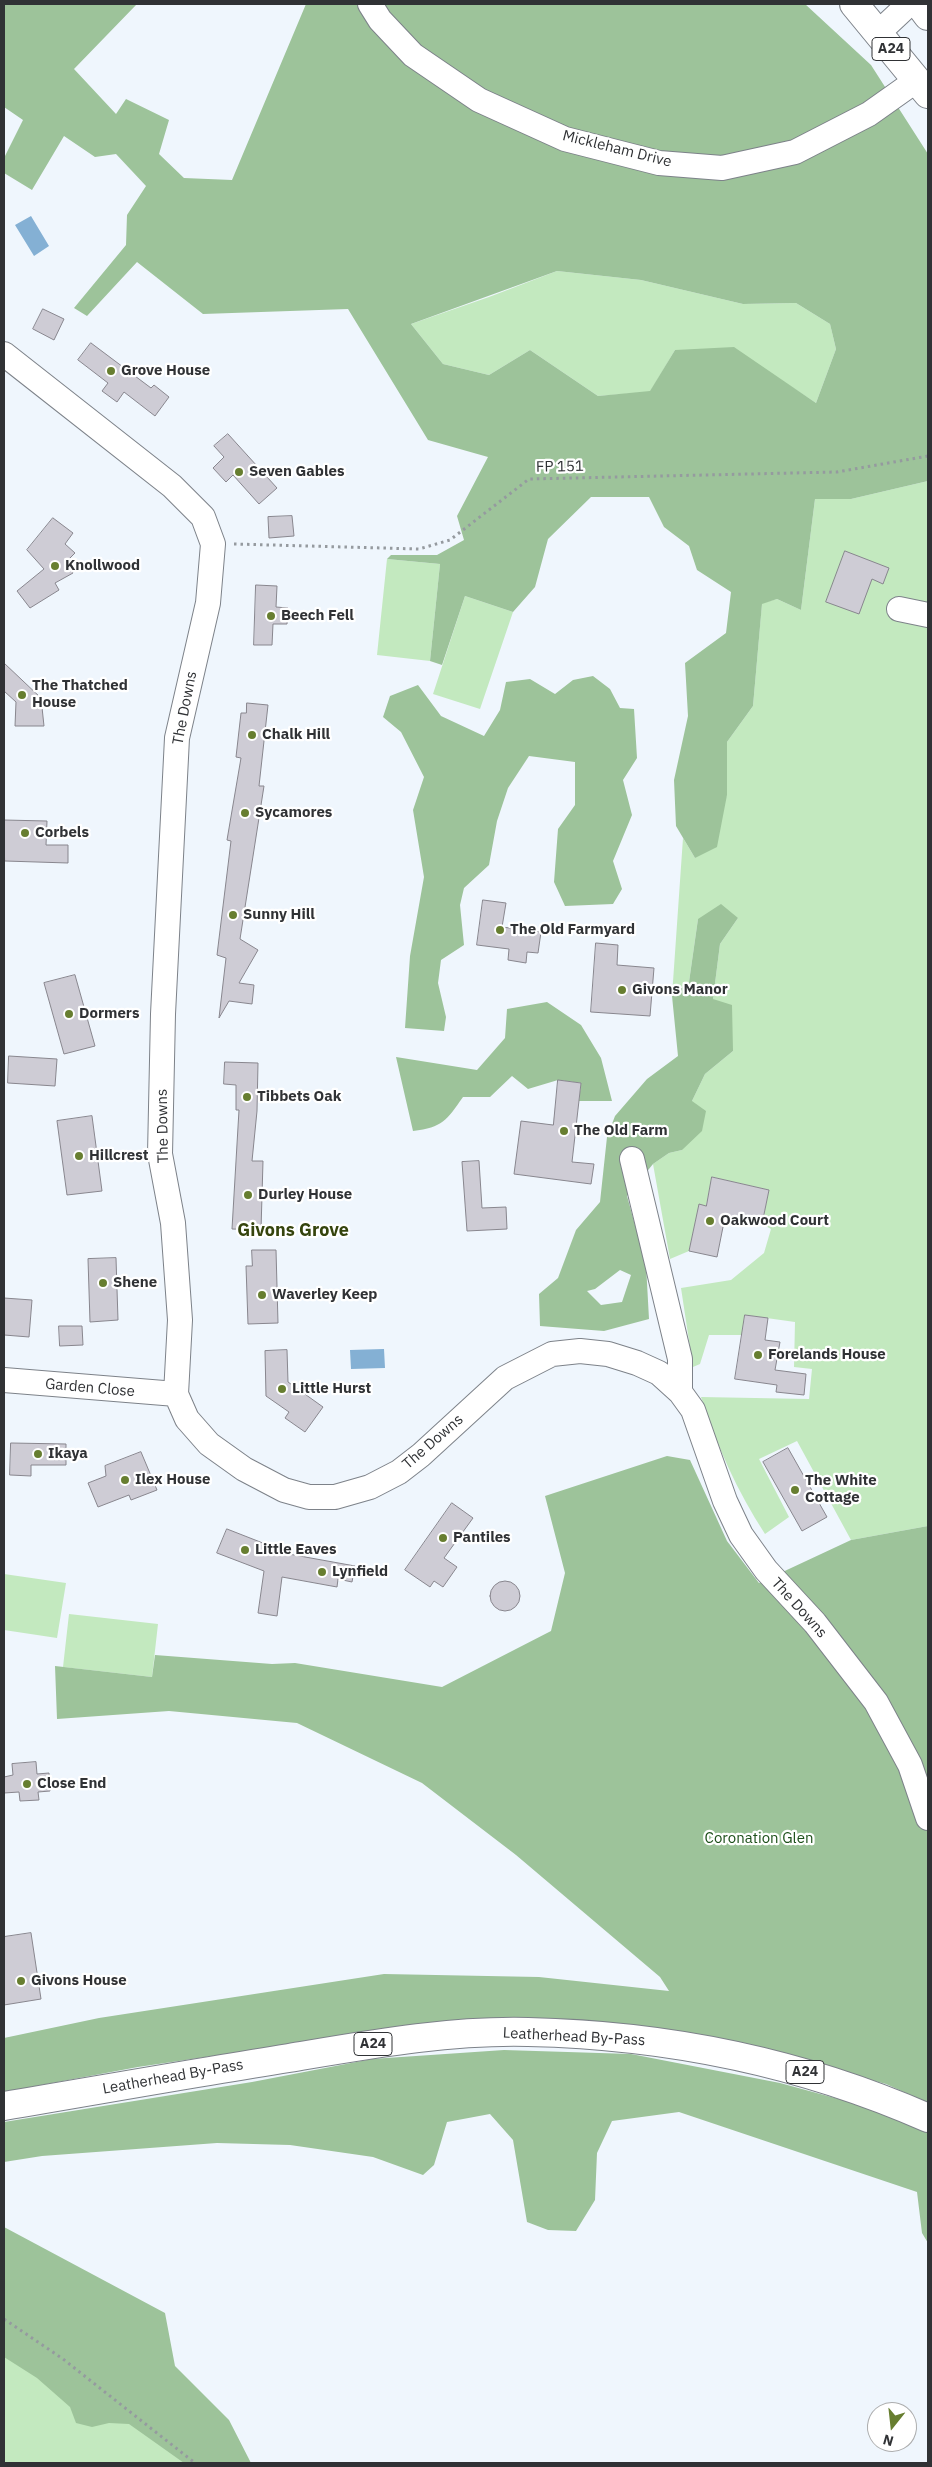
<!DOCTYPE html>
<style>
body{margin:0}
#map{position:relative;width:932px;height:2467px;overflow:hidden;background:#eff6fd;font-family:"IBM Plex Sans",sans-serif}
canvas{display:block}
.frame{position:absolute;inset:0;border:5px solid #303235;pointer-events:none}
.north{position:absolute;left:867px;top:2402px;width:50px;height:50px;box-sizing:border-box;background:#fff;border:1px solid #acadae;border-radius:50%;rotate:196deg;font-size:14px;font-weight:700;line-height:20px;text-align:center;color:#303235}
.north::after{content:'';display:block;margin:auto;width:18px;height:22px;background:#677e30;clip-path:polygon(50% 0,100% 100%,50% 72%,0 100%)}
</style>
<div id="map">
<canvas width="932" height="2467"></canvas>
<div class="frame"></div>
<div class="north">N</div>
</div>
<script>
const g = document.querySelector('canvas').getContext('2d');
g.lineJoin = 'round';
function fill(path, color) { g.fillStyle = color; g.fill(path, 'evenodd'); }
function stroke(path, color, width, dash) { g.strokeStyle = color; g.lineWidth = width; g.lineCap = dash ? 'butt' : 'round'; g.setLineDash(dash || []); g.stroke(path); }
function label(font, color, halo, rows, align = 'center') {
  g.font = font + ' "IBM Plex Sans",sans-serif'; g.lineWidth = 4.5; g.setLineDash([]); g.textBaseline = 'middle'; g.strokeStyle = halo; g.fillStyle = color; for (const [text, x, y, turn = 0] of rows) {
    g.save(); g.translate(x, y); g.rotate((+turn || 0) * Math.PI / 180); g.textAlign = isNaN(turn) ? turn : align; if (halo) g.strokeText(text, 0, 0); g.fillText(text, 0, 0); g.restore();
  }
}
fill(new Path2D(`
 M557 271 641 280 743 304 796 303 830 324 836 349 816 403 778 378 675 350 650 392 598 396 530 350 489 375 443 364 411 324 489 297Z
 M928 481V1526L851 1540 797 1441 759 1459 789 1517 765 1534C737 1491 717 1446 701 1397L809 1399 812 1369 794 1367 795 1322 745 1315 742 1335H709L700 1364 693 1367 681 1288 731 1280 764 1253 771 1229 762 1224 769 1190 712 1177 706 1206 699 1205 689 1251 670 1259 653 1164 669 1153 682 1150 692 1101 705 1074 733 1051 713 999 720 944 738 918 698 919 689 982 672 996 683 838 695 858 727 795V742L753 706 762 603 777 599 801 610 815 499H851Z
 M387 559 440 564 430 661 377 655Z
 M465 596 513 612 480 709 433 694Z
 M4 1574 66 1583 57 1638 4 1630Z
 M69 1614 158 1624 152 1677 63 1667Z
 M4 2326 190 2463H4Z`), '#c3e9bf');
fill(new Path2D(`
 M4 4H137L74 69 116 114 126 99 169 120 159 154 184 178 232 180 306 4H805L871 65 928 154V481L851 499H815L801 610 777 599 762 604 753 706 727 742V795L717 847 695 858 676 826 674 780 688 716 685 663 726 633 731 592 697 570 689 546 664 527 649 497H591L548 539 535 587 513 612 465 596 442 665 430 661 440 564 387 559 391 555H437L464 540 457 516 488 457 428 440 348 309 203 314 137 262 87 316 74 308 126 245 127 215 146 186 116 154 95 157 64 136 32 190 4 173V158L23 120 4 107ZM557 271 641 280 743 304 796 303 830 324 836 349 816 403 734 347 675 350 650 391 598 396 530 350 489 375 443 364 411 324Z
 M593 676 610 689 620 708 634 709 637 758 623 780 632 815 613 861 622 889 613 904 565 906 554 882 558 829 575 805V762L529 756 508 788 497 821 489 865 464 888 460 905 464 945 441 960 438 983 446 1017 444 1031 405 1028 410 956 424 877 413 810 424 777 401 732 383 717 390 696 418 685 441 716 484 736 500 710 506 682 530 679 555 694 573 680Z
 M721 904 738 918 720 944 713 999 732 1005 733 1051 705 1074 692 1101 706 1111 702 1131 682 1150 669 1153 653 1164 627 1196 646 1265 649 1319 604 1331 540 1326 539 1294 558 1278 576 1230 600 1202 607 1137 615 1116 647 1079 678 1056 672 996 689 982 698 919ZM620 1270 631 1275 622 1302 601 1305 587 1291 595 1289Z
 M547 1002 581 1025 601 1058 612 1101H579L581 1083 558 1080 528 1089 512 1076 490 1097H463C446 1121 443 1127 413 1131L396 1057 477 1070 505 1038 507 1009Z
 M667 1456 690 1460 727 1541 759 1583 851 1540 928 1526V2103L886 2084 785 2057 692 2037 280 2046 138 2067 4 2092V2038L99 2018 384 1974 539 1977 669 1991 660 1977 516 1855 422 1783 297 1723 169 1711 57 1719 55 1666 152 1677 155 1655 272 1664 295 1663 442 1687 551 1631 565 1573 545 1496Z
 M504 2050 631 2054 780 2083 890 2113 928 2129V2243L922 2233 917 2192 679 2112 612 2121 597 2153 595 2200 576 2231 548 2230 527 2222 513 2140 490 2114 447 2122 434 2165 423 2175 373 2157 290 2145 217 2143 42 2156 4 2162V2122L252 2082 372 2059Z
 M4 2227 165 2313 175 2366 229 2420 251 2463H184L129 2424 109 2423 92 2427 76 2423 70 2407 37 2378 4 2357Z`), '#9dc39a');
fill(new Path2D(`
 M31 216 49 246 34 256 15 225Z
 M384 1349 385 1368 351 1369 350 1350Z`), '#84b0d4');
const building = new Path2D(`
 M43 309 64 319 54 340 33 329Z
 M91 343 151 388 154 385 169 397 155 416 124 392 117 402 102 391 108 383 78 360Z
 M228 434 277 488 259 504 233 475 226 482 213 468 224 457 214 446Z
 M292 516 294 536 269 538 268 517Z
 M53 518 73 533 65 544 75 553 66 562 73 573 55 583 59 590 30 608 17 591 44 569 27 550Z
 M845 551 889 568 883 584 872 579 859 614 826 602Z
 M256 585 277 586 276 607 288 608 287 624H273L272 645H254Z
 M4 663 41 698 44 726H15L16 702 4 691Z
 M247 703 268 705 259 786H264L240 939 258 950 239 983 254 985 252 1004 229 1001 219 1018 226 958 217 955 231 841 227 840 241 758 236 757 241 713H246Z
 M4 820 47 821 46 845H68V863L5 861Z
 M483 900 506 903 502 927 541 932 538 953 527 952 526 963 508 960 509 949 477 945Z
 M596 943 618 945 617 965 654 968 650 1016 591 1012Z
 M75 975 95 1046 64 1054 44 983Z
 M9 1056 57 1059 55 1086 8 1083Z
 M225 1062 258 1063 257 1111 252 1161H263L261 1230 232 1229 239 1110H236V1085L224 1084Z
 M558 1080 581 1083 572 1162 594 1164 591 1184 514 1174 521 1121 553 1125Z
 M92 1116 102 1191 67 1195 57 1121Z
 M479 1161 482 1208 506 1207 507 1229 467 1231 462 1162Z
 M712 1177 769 1190 762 1224 725 1217 717 1257 689 1251 699 1204 706 1206Z
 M252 1250H276L278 1323 248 1324 246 1266H252Z
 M116 1258 118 1320 90 1322 88 1259Z
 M4 1298 32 1300 29 1337 4 1335Z
 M745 1315 768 1318 765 1340 780 1342 775 1370 806 1374 804 1395 776 1392 777 1385 735 1379Z
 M59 1326H82L83 1345 60 1346Z
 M287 1350 288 1382 323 1407 305 1432 285 1418 289 1412 266 1396 265 1351Z
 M11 1443 66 1444V1465H31V1476L10 1475Z
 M788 1448 827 1517 802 1531 763 1462Z
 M141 1452 157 1490 131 1500 129 1495 98 1507 88 1483 106 1476 105 1466Z
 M452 1503 473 1518 444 1558 457 1567 443 1587 434 1581 430 1587 405 1570Z
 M227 1529 273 1547 272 1551 355 1566 352 1582 338 1579 337 1587 282 1577 277 1616 258 1613 264 1571 217 1553Z
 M490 1596a15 15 0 1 1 30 0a15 15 0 1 1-30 0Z
 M36 1762 37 1774 49 1773 50 1791 38 1792 39 1800 20 1801 19 1792 4 1793V1777L13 1775 12 1764Z
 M31 1933 41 1999 4 2005V1937Z`);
fill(building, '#ceccd5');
stroke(building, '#88868e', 1);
const minor = new Path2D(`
 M370 4 380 20 413 55 479 100 565 139 659 163 722 168 795 152 869 114 917 80
 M878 33 909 4
 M4 354 172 486 203 517 213 544 208 603 177 738 163 1014 160 1154 173 1223 180 1320 176 1394 187 1419 209 1444 244 1469 284 1490 309 1497H335L370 1487 399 1472 421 1455 505 1378 552 1354 580 1351 608 1354 637 1363 659 1373 680 1392 693 1410 725 1501 741 1535 766 1570 815 1623 876 1702 910 1765 928 1818
 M899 609 928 615
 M632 1159 680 1359V1392
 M4 1380 176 1394`);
const highway = new Path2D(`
 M854 4 928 94
 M919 4 928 16
 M4 2106C99 2090 194 2073 289 2058 367 2045 448 2030 528 2032 667 2035 801 2062 928 2118`);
stroke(minor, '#7d8289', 26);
stroke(highway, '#7d8289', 30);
stroke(new Path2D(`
 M234 544 419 549 450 540 529 479 837 472 928 456
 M4 2319 63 2359 195 2463`), '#959a9f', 3, [2.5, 4]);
stroke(minor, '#fff', 24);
stroke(highway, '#fff', 28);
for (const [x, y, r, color] of [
 [111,371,5,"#677e30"],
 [239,472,5,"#677e30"],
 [55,566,5,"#677e30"],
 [271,616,5,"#677e30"],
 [22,695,5,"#677e30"],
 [252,735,5,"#677e30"],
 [245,813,5,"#677e30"],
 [25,833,5,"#677e30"],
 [233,915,5,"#677e30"],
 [500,930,5,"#677e30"],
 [622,990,5,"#677e30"],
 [69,1014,5,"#677e30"],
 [247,1097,5,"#677e30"],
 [564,1131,5,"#677e30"],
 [79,1156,5,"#677e30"],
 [248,1195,5,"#677e30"],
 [710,1221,5,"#677e30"],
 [103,1283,5,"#677e30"],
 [262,1295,5,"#677e30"],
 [758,1355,5,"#677e30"],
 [282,1389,5,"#677e30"],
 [38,1454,5,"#677e30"],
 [125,1480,5,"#677e30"],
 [795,1490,5,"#677e30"],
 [443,1538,5,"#677e30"],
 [245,1550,5,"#677e30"],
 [322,1572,5,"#677e30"],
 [27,1784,5,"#677e30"],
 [21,1981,5,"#677e30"]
]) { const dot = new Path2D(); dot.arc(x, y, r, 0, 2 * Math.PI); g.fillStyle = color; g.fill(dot); stroke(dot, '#fff', 2); }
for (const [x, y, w] of [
 [891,49,38],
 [373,2044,38],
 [805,2072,38]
]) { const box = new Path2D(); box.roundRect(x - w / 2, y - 11.5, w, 23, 4); g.fillStyle = '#fff'; g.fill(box); stroke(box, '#303235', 1); }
label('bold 14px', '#303235', null, [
 ["A24",891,49],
 ["A24",373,2044],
 ["A24",805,2072]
]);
label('15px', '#303235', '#fff', [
 ["Mickleham Drive",617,149,14],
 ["FP 151",560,467,-1],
 ["The Downs",185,708,-79],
 ["The Downs",163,1126,-91],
 ["Garden Close",90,1388,5],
 ["The Downs",433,1442,-41],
 ["The Downs",799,1608,48],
 ["Leatherhead By-Pass",574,2037,3],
 ["Leatherhead By-Pass",173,2077,-10]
]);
label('bold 15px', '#303235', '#fff', [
 ["Grove House",121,371],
 ["Seven Gables",249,472],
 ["Knollwood",65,566],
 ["Beech Fell",281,616],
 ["The Thatched",32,686],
 ["House",32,703],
 ["Chalk Hill",262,735],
 ["Sycamores",255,813],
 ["Corbels",35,833],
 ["Sunny Hill",243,915],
 ["The Old Farmyard",510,930],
 ["Givons Manor",632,990],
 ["Dormers",79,1014],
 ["Tibbets Oak",257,1097],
 ["The Old Farm",574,1131],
 ["Hillcrest",89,1156],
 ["Durley House",258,1195],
 ["Oakwood Court",720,1221],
 ["Shene",113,1283],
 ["Waverley Keep",272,1295],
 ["Forelands House",768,1355],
 ["Little Hurst",292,1389],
 ["Ikaya",48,1454],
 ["Ilex House",135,1480],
 ["The White",805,1481],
 ["Cottage",805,1498],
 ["Pantiles",453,1538],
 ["Little Eaves",255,1550],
 ["Lynfield",332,1572],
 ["Close End",37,1784],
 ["Givons House",31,1981]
], 'left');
label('15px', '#1c4f19', '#fff', [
 ["Coronation Glen",759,1839]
]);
label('bold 18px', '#35440d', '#fff', [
 ["Givons Grove",293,1231]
]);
</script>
